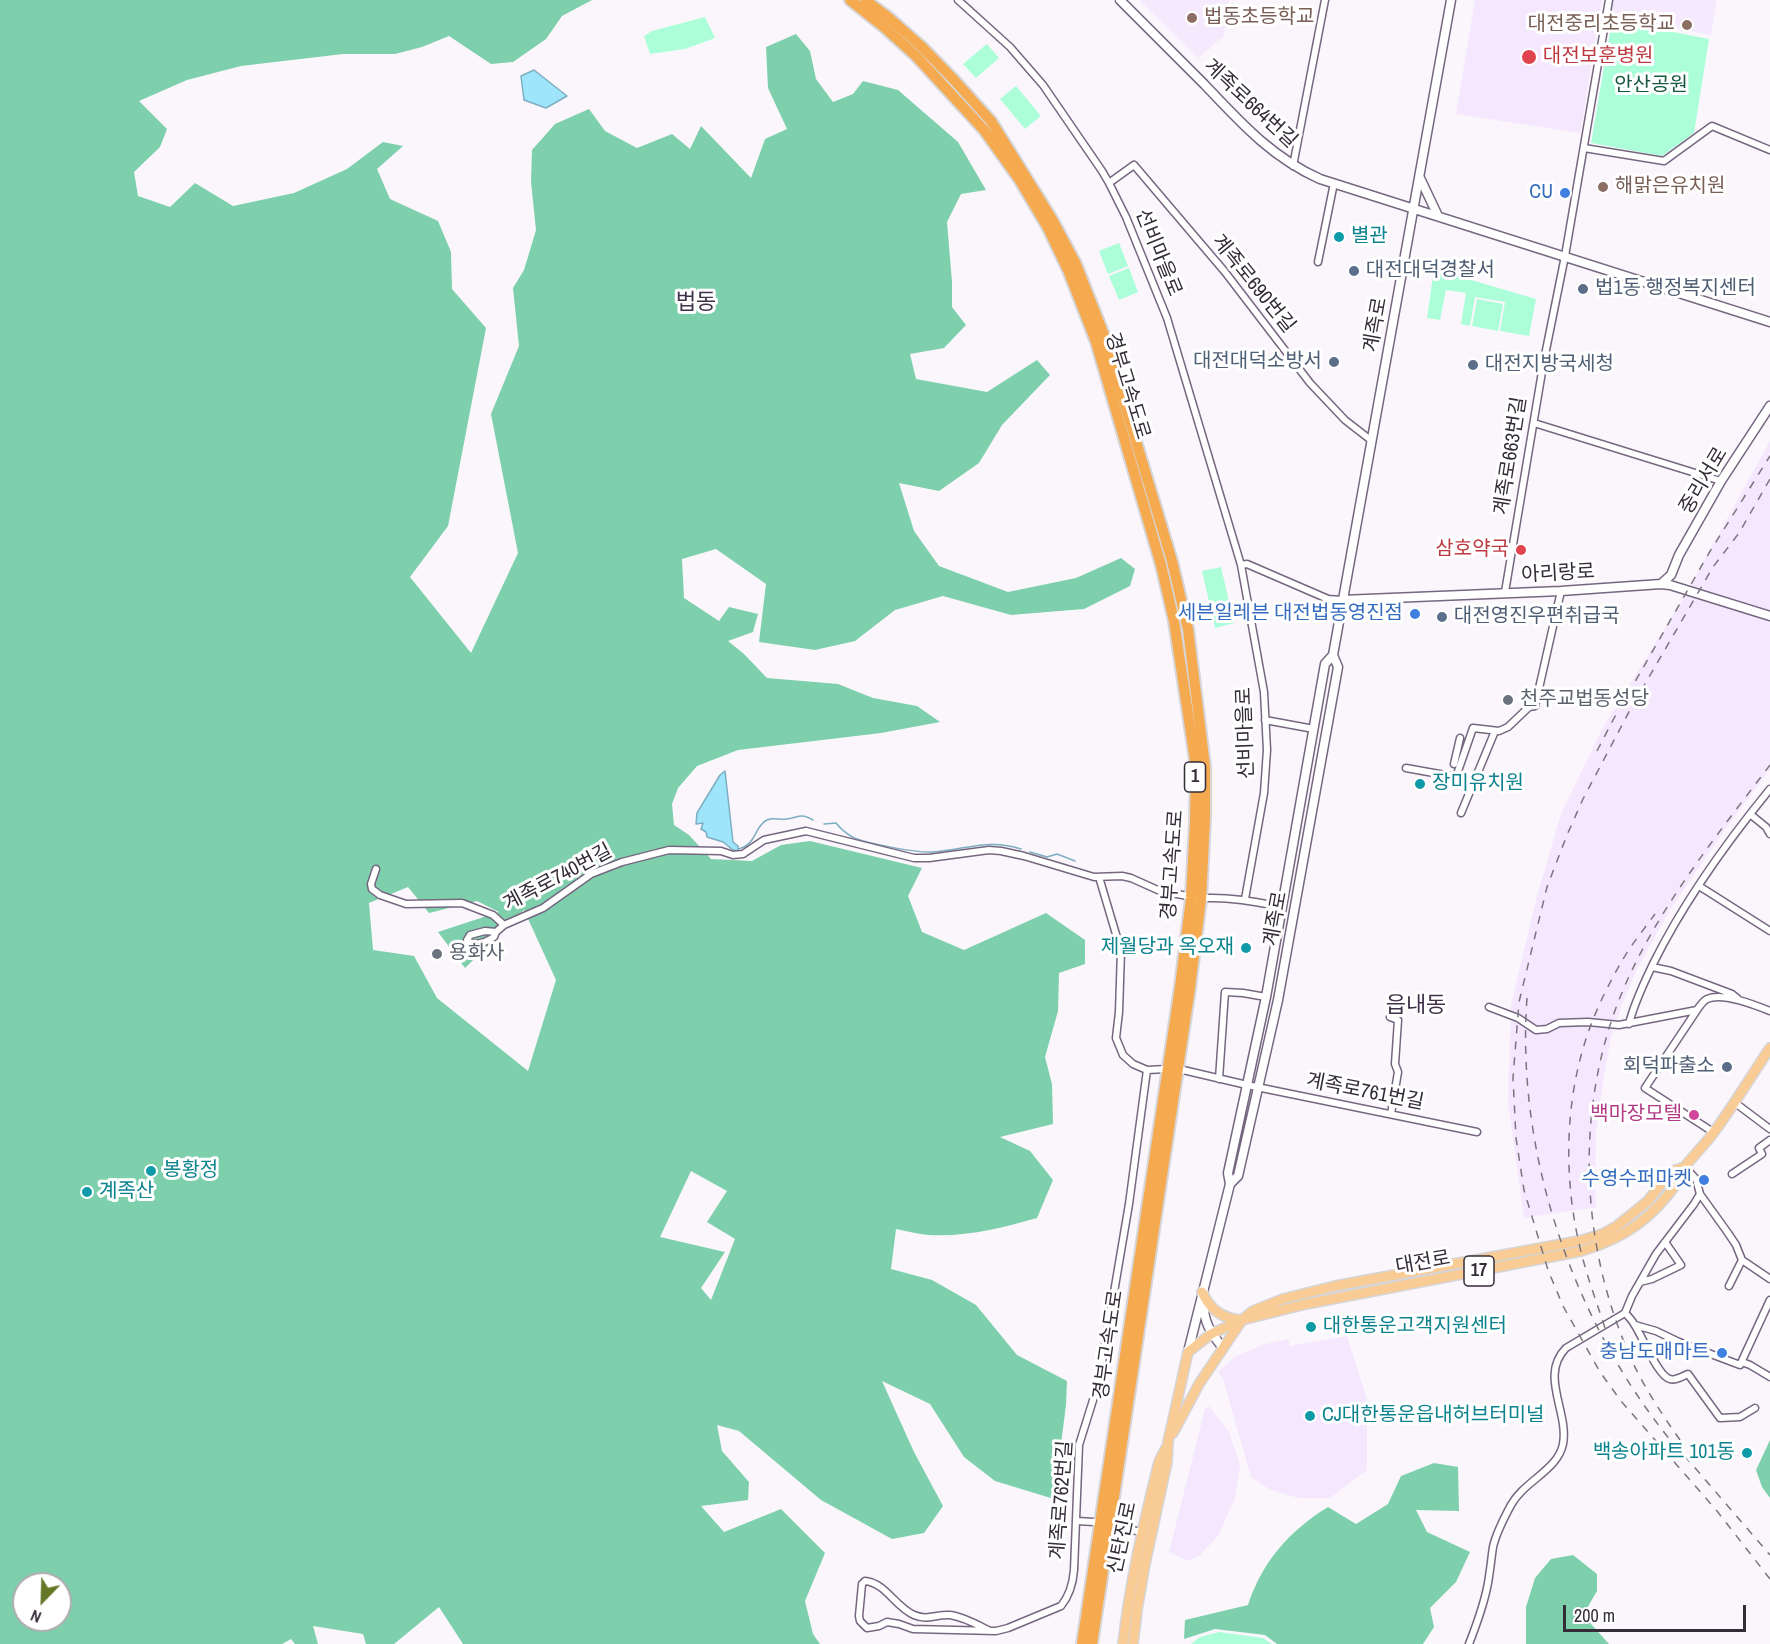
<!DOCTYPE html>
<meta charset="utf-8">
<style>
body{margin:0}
#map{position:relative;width:1770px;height:1644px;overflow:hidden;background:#faf6fc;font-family:"Archivo Narrow",sans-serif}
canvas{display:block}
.north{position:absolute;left:12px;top:1572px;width:60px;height:60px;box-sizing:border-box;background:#fff;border:2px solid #aeabaf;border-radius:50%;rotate:203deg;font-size:16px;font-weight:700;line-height:24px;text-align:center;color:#342d38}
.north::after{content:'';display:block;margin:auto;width:21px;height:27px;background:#647828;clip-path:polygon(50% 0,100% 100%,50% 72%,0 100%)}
.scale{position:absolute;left:1563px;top:1605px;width:183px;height:27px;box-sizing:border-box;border:3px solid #342d38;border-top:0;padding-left:8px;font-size:18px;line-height:21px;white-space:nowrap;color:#342d38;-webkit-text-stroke:4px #fff;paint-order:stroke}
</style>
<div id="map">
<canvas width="1770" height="1644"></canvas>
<div class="north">N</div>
<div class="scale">200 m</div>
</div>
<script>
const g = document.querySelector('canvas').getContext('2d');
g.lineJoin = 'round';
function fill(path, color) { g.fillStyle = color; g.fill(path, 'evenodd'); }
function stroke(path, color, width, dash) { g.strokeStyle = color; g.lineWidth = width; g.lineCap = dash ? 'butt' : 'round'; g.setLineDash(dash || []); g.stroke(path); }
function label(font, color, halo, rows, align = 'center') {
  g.font = font + ' "Archivo Narrow","Noto Sans KR",sans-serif'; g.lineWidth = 6; g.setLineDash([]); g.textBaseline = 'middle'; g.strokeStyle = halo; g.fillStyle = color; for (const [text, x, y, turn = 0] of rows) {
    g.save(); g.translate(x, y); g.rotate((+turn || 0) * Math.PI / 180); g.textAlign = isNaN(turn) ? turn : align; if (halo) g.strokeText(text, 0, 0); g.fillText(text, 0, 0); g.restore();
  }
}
fill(new Path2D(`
 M1475 0H1602L1580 133 1456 114Z
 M1770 441V769L1726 828 1669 911 1636 971 1620 1010 1611 1037 1604 1077 1596 1131 1595 1194 1596 1207 1524 1218 1508 1102 1511 1005 1537 896 1561 814 1602 729 1681 602Z
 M1347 1336 1367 1399V1470L1330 1498H1298L1269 1489 1251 1477 1223 1379 1218 1372 1235 1357 1262 1345 1288 1339 1290 1346Z
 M1209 1406 1229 1432 1240 1465 1235 1498 1218 1536 1199 1556 1188 1561 1169 1552 1205 1409Z`), '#f5e8fe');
fill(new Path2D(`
 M1139 0H1229L1224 36 1198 58Z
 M1613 0H1717L1711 35 1610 15Z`), '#f5e9fd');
fill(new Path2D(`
 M705 17 715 38 685 49 650 54 644 36 652 31Z
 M1612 20 1709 39 1694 133 1662 156 1591 143Z
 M987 44 999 58 976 78 963 64Z
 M1016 86 1041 116 1025 129 1000 99Z
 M1119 243 1128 266 1108 274 1099 251Z
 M1129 268 1138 292 1119 300 1109 276Z
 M1434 269 1536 299 1529 336 1500 331 1505 302 1475 297 1470 326 1461 324 1466 293 1446 290 1440 320 1427 318Z
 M1477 299 1503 304 1498 331 1472 326Z
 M1221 567 1234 623 1215 628 1202 571Z
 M1219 1632 1263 1638 1272 1644H1191L1200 1637Z`), '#acfed8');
fill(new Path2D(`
 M0 0H592L562 16 546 39 513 62 491 64 449 36 422 47 395 54H343L241 66 187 80 139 101 167 129 160 147 134 172 138 196 170 207 195 183 233 206 294 193 347 169 383 142 403 146 377 169 390 199 438 221 451 252 452 289 486 328 448 526 410 577 471 653 518 553 491 414 519 346 513 288 524 270 536 230 531 182 532 150 555 124 589 109 605 131 637 148 672 134 690 149 701 126 751 178 765 139 787 129 768 88 766 47 796 34 810 51 816 79 833 102 853 94 863 81 898 90 958 142 986 190 961 194 947 222 952 282V307L966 325 944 348 910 354 916 379 987 392 1037 360 1050 375 1002 425 979 463 939 491 899 483 914 531 939 566 1008 592 1076 578 1121 558 1135 569 1130 586 1084 609 1011 615 943 596 895 610 855 641 815 650 759 642 766 584 716 549 682 559 684 598 719 621 729 607 758 614 753 632 728 641 744 654 767 678 838 684 873 698 917 706 940 722 881 733 738 750 697 766 678 788 672 804 674 825 689 835 711 859 752 861 781 845 810 841 922 868 908 896 922 932 964 950 1046 913 1085 940V964L1059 973 1058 1011 1045 1057 1052 1084 1053 1124 1000 1137 1030 1151 1053 1180 1037 1218C1002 1228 967 1237 929 1235 918 1234 907 1231 896 1229L891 1269 932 1280 976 1305 1017 1355 1067 1381 1066 1405 1054 1499 995 1481 964 1457 930 1404 882 1381 914 1452 943 1506 924 1533 892 1539 821 1500 739 1431 717 1425 722 1451 749 1482 748 1500 701 1506 724 1532 781 1509 825 1553 805 1601 813 1634 820 1644H463L439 1607 394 1644H366L363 1634 313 1626 318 1644H295L291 1639 282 1644H0ZM408 887 429 913 477 901 499 912 438 932 465 968 524 910 556 980 528 1071 437 998 414 956 373 950 369 903ZM691 1171 727 1191 707 1222 735 1239 711 1300 701 1288 725 1252 660 1237ZM24 1584H60V1620H24Z
 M1770 1440V1498L1762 1487 1756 1470Z
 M1434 1463 1458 1467 1459 1511 1416 1510 1427 1532 1470 1552 1456 1582 1430 1608 1434 1627 1423 1644H1277L1265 1635 1215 1629 1184 1639 1185 1620 1248 1605C1262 1562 1289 1531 1328 1507L1356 1524 1388 1504 1401 1476Z
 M1573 1555 1597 1574V1591L1583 1615 1609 1644H1526V1607L1535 1578 1551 1559Z`), '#7dd0ab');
const water = new Path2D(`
 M534 70 567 96 546 108 524 100 521 76Z
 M725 771 733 842 738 846V851L733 850 723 842 707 837 706 832 701 829 703 823 696 824 697 813 720 775Z`);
fill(water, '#9ee5fc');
stroke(water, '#7eaec1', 1.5);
stroke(new Path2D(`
 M824 824 836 823C841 830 847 834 854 838 870 844 916 853 933 852 965 850 988 838 1021 849
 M738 849C757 845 754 826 767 820 773 817 780 820 786 819 798 818 800 812 813 820
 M1030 852 1047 857 1057 854 1075 861`), '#7eaec1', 1.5);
const minor = new Path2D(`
 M958 0 1010 47 1043 85 1102 171 1109 183 1126 217 1167 318 1241 565 1264 692 1267 750 1264 793 1245 899
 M1584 148 1664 161 1712 126 1770 150
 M1293 166 1325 0
 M1109 183 1134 165 1225 272 1310 383 1345 420 1372 441
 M1318 262 1334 183
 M1534 423 1721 481
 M1241 565 1247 564 1328 599 1342 600
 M1505 592 1544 360 1565 256 1609 0
 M1265 720 1314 729
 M1454 764 1460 738
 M1406 768 1456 777 1473 728 1499 731 1508 727 1529 707 1535 706 1561 591
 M1461 813 1495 731
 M1750 814 1766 827 1770 834
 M376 869 371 884 372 889 380 895 406 904 462 903 493 915 504 925 543 908 591 874 622 862 669 850 721 851 733 855 743 854 764 840 806 831 914 858H929L989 850 1001 851 1024 856 1094 877 1122 876 1131 878 1160 891 1188 896
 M1099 877 1121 951 1119 1012 1116 1038 1123 1055 1133 1064 1147 1070
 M1699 886 1770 931
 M1205 898C1232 897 1256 902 1282 907
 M496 932 494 937C486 942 474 948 467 940L470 935 485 931 496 932 504 925
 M1652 967 1671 971 1732 994 1737 998
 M1489 1007 1518 1018 1536 1030 1547 1029 1559 1023 1588 1022 1619 1025 1697 1010
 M1390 1017 1398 1020 1395 1064 1398 1072 1391 1114
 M1629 1024C1634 1003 1644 983 1653 964 1684 901 1726 843 1770 789
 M1183 1070 1247 1085 1477 1132
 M1219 1079 1225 992 1243 993 1266 997
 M1734 1102 1770 1129
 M1713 1132 1645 1088 1697 1010C1699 1007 1703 1001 1707 999 1723 992 1755 1005 1770 1011
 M1685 1167 1696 1179 1700 1194 1728 1233 1736 1245 1742 1260 1770 1279
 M1732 1174 1762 1154 1759 1148 1770 1140
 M1640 1282 1652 1279 1681 1265 1665 1242
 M1729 1286 1742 1260
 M1625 1313C1628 1316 1632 1320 1634 1324 1642 1335 1658 1377 1670 1379 1675 1381 1683 1376 1688 1374L1720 1418 1740 1417 1755 1408
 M1635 1325 1656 1331 1679 1342 1740 1365 1770 1300
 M1742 1362 1750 1365 1770 1377
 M1077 1521 1094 1522
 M1116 1527 1142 1532
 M990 1631C978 1625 964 1617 950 1615 936 1614 928 1621 914 1615 895 1607 886 1583 865 1581L862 1584 859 1616 860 1621 867 1628 879 1626 887 1622 899 1624 913 1629 996 1631 1008 1628 1061 1606C1070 1595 1073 1583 1074 1570L1079 1445 1094 1397 1103 1357 1129 1204 1147 1070 1167 1069
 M1469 1644C1476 1626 1483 1607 1487 1588 1490 1574 1491 1560 1493 1547 1496 1533 1504 1518 1511 1505 1524 1481 1558 1470 1563 1444 1569 1412 1539 1375 1566 1348L1625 1313 1632 1296 1656 1254 1694 1204 1700 1194`);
const secondary = new Path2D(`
 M1120 0C1148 28 1176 56 1204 84 1240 122 1271 157 1320 179L1770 322
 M1420 178 1438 216
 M1661 584 1671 575 1679 555 1721 481 1770 406
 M1342 600 1561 591 1661 584 1670 585 1770 616
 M1230 1184 1238 1176 1278 1000 1338 667 1333 655
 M1203 1301C1204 1323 1210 1332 1223 1348
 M1188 1352 1230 1184 1228 1173 1266 997 1325 664 1333 655 1451 0`);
const primary = new Path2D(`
 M1202 1292C1210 1309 1221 1318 1240 1320
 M1173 1433 1199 1384 1242 1320 1253 1311 1283 1299 1335 1286 1579 1241 1603 1234 1617 1226 1648 1201 1670 1172 1685 1167
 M1123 1644C1130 1582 1144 1522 1159 1462L1166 1448
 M1133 1644 1137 1610 1145 1564 1167 1462 1168 1442 1188 1352 1211 1334 1242 1320 1306 1304 1581 1251C1625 1238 1653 1218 1679 1180 1683 1175 1683 1169 1687 1164 1696 1153 1706 1143 1714 1132 1734 1105 1751 1076 1770 1048`);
const motorway = new Path2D(`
 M850 0 884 27 916 56 984 130 1019 179 1048 228 1068 270 1096 342 1161 565 1174 621 1196 767 1195 822 1191 898 1180 987 1082 1644
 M865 0 888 17 922 47 955 81 991 121 1053 221 1076 264 1104 335 1172 561 1188 629 1205 766V819L1201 899 1190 988 1092 1644`);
stroke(minor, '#766780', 9);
stroke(secondary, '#766780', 11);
stroke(primary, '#d6d5d7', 12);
stroke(motorway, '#d6d5d7', 14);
stroke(minor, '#fff', 6);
stroke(secondary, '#fff', 8);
stroke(primary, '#f9cc95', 9);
stroke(motorway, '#f5aa4f', 10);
stroke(new Path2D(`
 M1770 479 1739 533 1713 567 1631 708 1583 799 1567 835 1547 887 1519 1002 1513 1078 1516 1138 1524 1190 1548 1270 1563 1306 1600 1372 1621 1401 1717 1511 1770 1579
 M1597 751 1613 720 1709 553 1770 456
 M1527 998C1516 1148 1569 1308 1660 1427 1671 1442 1684 1455 1696 1469 1720 1497 1745 1526 1770 1555
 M1605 1328C1598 1306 1590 1285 1584 1263 1564 1192 1563 1112 1585 1042 1594 1013 1608 985 1623 959 1632 944 1644 929 1655 914
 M1680 1440C1663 1416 1646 1390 1633 1363 1582 1252 1574 1120 1617 1005 1650 918 1714 839 1770 765`), '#7b757e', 1.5, [8, 8]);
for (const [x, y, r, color] of [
 [1192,18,6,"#8d6e63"],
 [1687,25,6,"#8d6e63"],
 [1529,57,8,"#e0444e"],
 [1603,187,6,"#8d6e63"],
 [1565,193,6,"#3f7fe0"],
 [1339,237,6,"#0f9aa8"],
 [1354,271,6,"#5c6f8a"],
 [1583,289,6,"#5c6f8a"],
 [1334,362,6,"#5c6f8a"],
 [1473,365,6,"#5c6f8a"],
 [1521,550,6,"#e0444e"],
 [1415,614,6,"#3f7fe0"],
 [1442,617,6,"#5c6f8a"],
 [1508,700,6,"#6b7280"],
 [1420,784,6,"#0f9aa8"],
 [1246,948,6,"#0f9aa8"],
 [437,954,6,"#6b7280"],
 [1727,1067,6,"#5c6f8a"],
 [1694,1115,6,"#d1479c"],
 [151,1171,6,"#0f9aa8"],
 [1704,1180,6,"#3f7fe0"],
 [87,1192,6,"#0f9aa8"],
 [1311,1327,6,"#0f9aa8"],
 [1722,1353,6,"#3f7fe0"],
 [1310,1416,6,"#0f9aa8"],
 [1747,1453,6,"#0f9aa8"]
]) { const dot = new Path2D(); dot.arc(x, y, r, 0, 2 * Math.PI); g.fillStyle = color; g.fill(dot); stroke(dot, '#fff', 2); }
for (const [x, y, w] of [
 [1195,777,21],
 [1479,1271,30]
]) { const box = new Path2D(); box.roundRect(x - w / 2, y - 15, w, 30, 4.5); g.fillStyle = '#fff'; g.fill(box); stroke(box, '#342d38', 1.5); }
label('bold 18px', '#342d38', null, [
 ["1",1195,777],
 ["17",1479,1271]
]);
label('20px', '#785e54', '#fff', [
 ["법동초등학교",1204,18],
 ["대전중리초등학교",1675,25,"right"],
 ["해맑은유치원",1615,187]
], 'left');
label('20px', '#be3a42', '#fff', [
 ["대전보훈병원",1543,57],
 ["삼호약국",1509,550,"right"]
], 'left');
label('20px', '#17573f', '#fff', [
 ["안산공원",1651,86]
]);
label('20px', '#342d38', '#fff', [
 ["계족로664번길",1250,104,43],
 ["선비마을로",1158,253,68],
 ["계족로690번길",1253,284,51],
 ["계족로",1376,325,-80],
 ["경부고속도로",1127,386,73],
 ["계족로663번길",1511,456,-81],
 ["중리서로",1704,481,-59],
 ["아리랑로",1558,574,-3],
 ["선비마을로",1246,733,-92],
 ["경부고속도로",1173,865,-86],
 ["계족로740번길",558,878,-28],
 ["계족로",1276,919,-80],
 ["계족로761번길",1365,1092,11],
 ["대전로",1423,1263,-10],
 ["경부고속도로",1109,1345,-82],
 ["계족로762번길",1062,1500,-86],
 ["신탄진로",1123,1538,-78]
]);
label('20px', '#366cbe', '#fff', [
 ["CU",1553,193],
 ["세븐일레븐 대전법동영진점",1403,614],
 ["수영수퍼마켓",1692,1180],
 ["충남도매마트",1710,1353]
], 'right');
label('20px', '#0d838f', '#fff', [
 ["별관",1351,237],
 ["장미유치원",1432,784],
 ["제월당과 옥오재",1234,948,"right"],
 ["봉황정",163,1171],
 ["계족산",99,1192],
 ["대한통운고객지원센터",1323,1327],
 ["CJ대한통운읍내허브터미널",1322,1416],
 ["백송아파트 101동",1735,1453,"right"]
], 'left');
label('20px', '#4e5e75', '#fff', [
 ["대전대덕경찰서",1366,271],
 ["법1동 행정복지센터",1595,289],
 ["대전대덕소방서",1322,362,"right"],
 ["대전지방국세청",1485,365],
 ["대전영진우편취급국",1454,617],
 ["회덕파출소",1715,1067,"right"]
], 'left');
label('20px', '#5b616d', '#fff', [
 ["천주교법동성당",1520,700],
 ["용화사",449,954]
], 'left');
label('20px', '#b23c85', '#fff', [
 ["백마장모텔",1682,1115]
], 'right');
label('22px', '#403249', '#fff', [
 ["법동",696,303],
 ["읍내동",1416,1006]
]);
</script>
